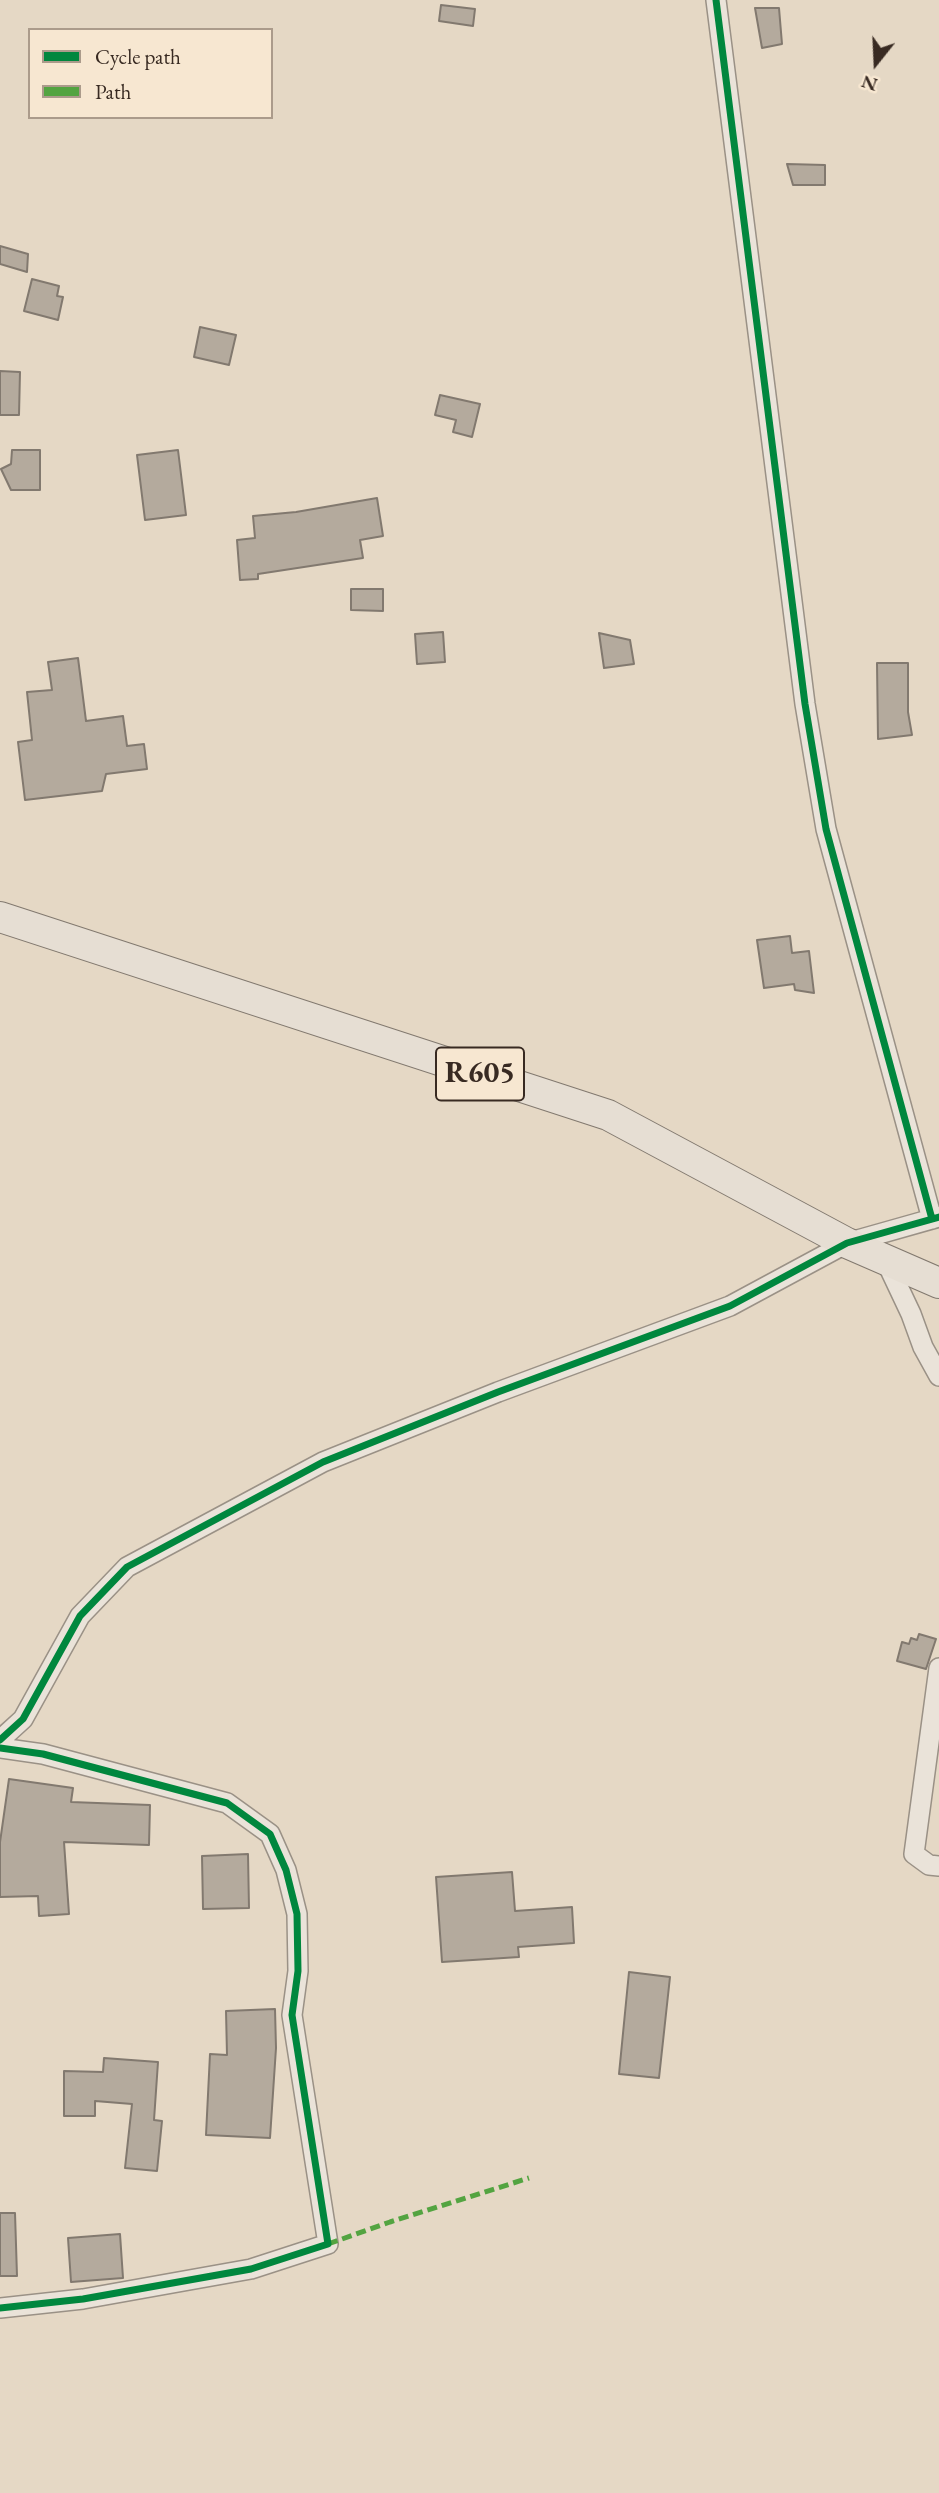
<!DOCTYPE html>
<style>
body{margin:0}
#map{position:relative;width:939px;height:2493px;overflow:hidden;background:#e5d8c5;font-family:"EB Garamond",serif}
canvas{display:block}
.legend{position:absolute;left:28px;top:28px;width:245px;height:91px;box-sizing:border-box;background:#f7e7d1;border:2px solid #ab9b8b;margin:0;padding:9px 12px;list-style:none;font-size:21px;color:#382a22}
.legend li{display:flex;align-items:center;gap:14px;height:35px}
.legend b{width:35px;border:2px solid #ab9b8b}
.north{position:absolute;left:841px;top:28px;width:70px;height:70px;-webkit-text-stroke:5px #f7e7d1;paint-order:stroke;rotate:198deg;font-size:19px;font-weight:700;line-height:28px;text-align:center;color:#382a22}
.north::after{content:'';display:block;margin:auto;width:24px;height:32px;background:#382a22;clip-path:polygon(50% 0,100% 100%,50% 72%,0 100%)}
</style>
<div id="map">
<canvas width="939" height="2493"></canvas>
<ul class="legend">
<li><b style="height:9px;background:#00873e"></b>Cycle path</li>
<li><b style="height:9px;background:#53a441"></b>Path</li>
</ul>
<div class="north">N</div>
</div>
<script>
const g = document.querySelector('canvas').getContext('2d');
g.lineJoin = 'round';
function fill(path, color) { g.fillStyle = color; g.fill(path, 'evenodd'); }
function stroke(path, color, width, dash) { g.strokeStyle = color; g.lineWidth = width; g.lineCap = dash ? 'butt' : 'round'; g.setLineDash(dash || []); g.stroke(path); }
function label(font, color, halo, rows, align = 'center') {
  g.font = font + ' "EB Garamond",serif'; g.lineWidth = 7; g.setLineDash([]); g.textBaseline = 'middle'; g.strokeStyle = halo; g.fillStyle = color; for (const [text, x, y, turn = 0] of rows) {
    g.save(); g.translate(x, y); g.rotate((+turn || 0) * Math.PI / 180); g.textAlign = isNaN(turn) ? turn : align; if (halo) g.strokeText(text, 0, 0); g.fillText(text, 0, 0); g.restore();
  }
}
const building = new Path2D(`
 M441 5 475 9 473 26 439 21Z
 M755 8H779L782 44 762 48Z
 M787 164 825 165V185H793Z
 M0 246 28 254 27 272 0 264Z
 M32 279 59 286 57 296 63 297 58 320 24 311Z
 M200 327 236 335 229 365 194 357Z
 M0 371 20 372 19 415H0Z
 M440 395 480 404 472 437 453 432 456 420 435 415Z
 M12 450H40V490H11L1 469 11 464Z
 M178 450 186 515 145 520 137 455Z
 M377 498 383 536 360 540 363 558 258 574V579L240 580 237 540 255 538 253 516 296 512Z
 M351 589H383V611L351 610Z
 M443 632 445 662 417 664 415 634Z
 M599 633 630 640 634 664 604 668Z
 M78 658 86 721 123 716 127 746 144 744 147 769 106 774 102 791 25 800 18 742 32 740 27 692 52 690 48 662Z
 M877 663H908V712L912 735 878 739Z
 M790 936 792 953 809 951 814 993 795 990 794 984 764 988 757 940Z
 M919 1634 936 1639 926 1669 897 1661 902 1642 909 1644 911 1638 917 1640Z
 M9 1779 73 1788 71 1802 150 1805 149 1845 64 1842 69 1914 39 1916 38 1896 0 1897V1842Z
 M248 1854 249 1908 203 1909 202 1856Z
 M512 1872 515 1911 572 1907 574 1943 518 1947 519 1957 442 1962 436 1877Z
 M629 1972 670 1977 659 2078 619 2074Z
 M275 2009 276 2048 270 2138 206 2135 210 2054 227 2055 226 2011Z
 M104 2058 158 2062 154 2120 162 2121 157 2171 125 2168 132 2104 95 2101V2116H64V2071L103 2072Z
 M0 2213H15L17 2276H0Z
 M120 2234 123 2278 71 2282 68 2238Z`);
fill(building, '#b4aa9d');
stroke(building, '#82796f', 2);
const minor = new Path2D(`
 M716 0 805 704 826 829 932 1219
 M885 1259 911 1314 923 1347 939 1376
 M939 1668 914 1854 929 1865 939 1866
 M0 1740 23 1719 80 1616 127 1567 323 1462 498 1392 730 1306 847 1243 939 1217
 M0 1748 43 1754 227 1803 270 1834 286 1870 297 1914 298 1971 292 2015 328 2244 251 2269 83 2299 0 2308`);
const primary = new Path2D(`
 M0 917 608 1115 847 1243 939 1283`);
stroke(minor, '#9a9186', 22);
stroke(primary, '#82796f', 32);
stroke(minor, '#eae3d9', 19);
stroke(primary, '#e6ded3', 30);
stroke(new Path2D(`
 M328 2244 390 2222 529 2178`), '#53a441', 5, [10, 5]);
stroke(new Path2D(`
 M716 0 805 704 826 829 932 1219
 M0 1740 23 1719 80 1616 127 1567 323 1462 498 1392 730 1306 847 1243 939 1217
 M0 1748 43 1754 227 1803 270 1834 286 1870 297 1914 298 1971 292 2015 328 2244 251 2269 83 2299 0 2308`), '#00873e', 7);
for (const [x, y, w] of [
 [480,1074,88]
]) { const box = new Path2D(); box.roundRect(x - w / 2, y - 26.5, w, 53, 5); g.fillStyle = '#f7e7d1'; g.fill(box); stroke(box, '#382a22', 2); }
label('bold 30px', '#382a22', null, [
 ["R605",480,1074]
]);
</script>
